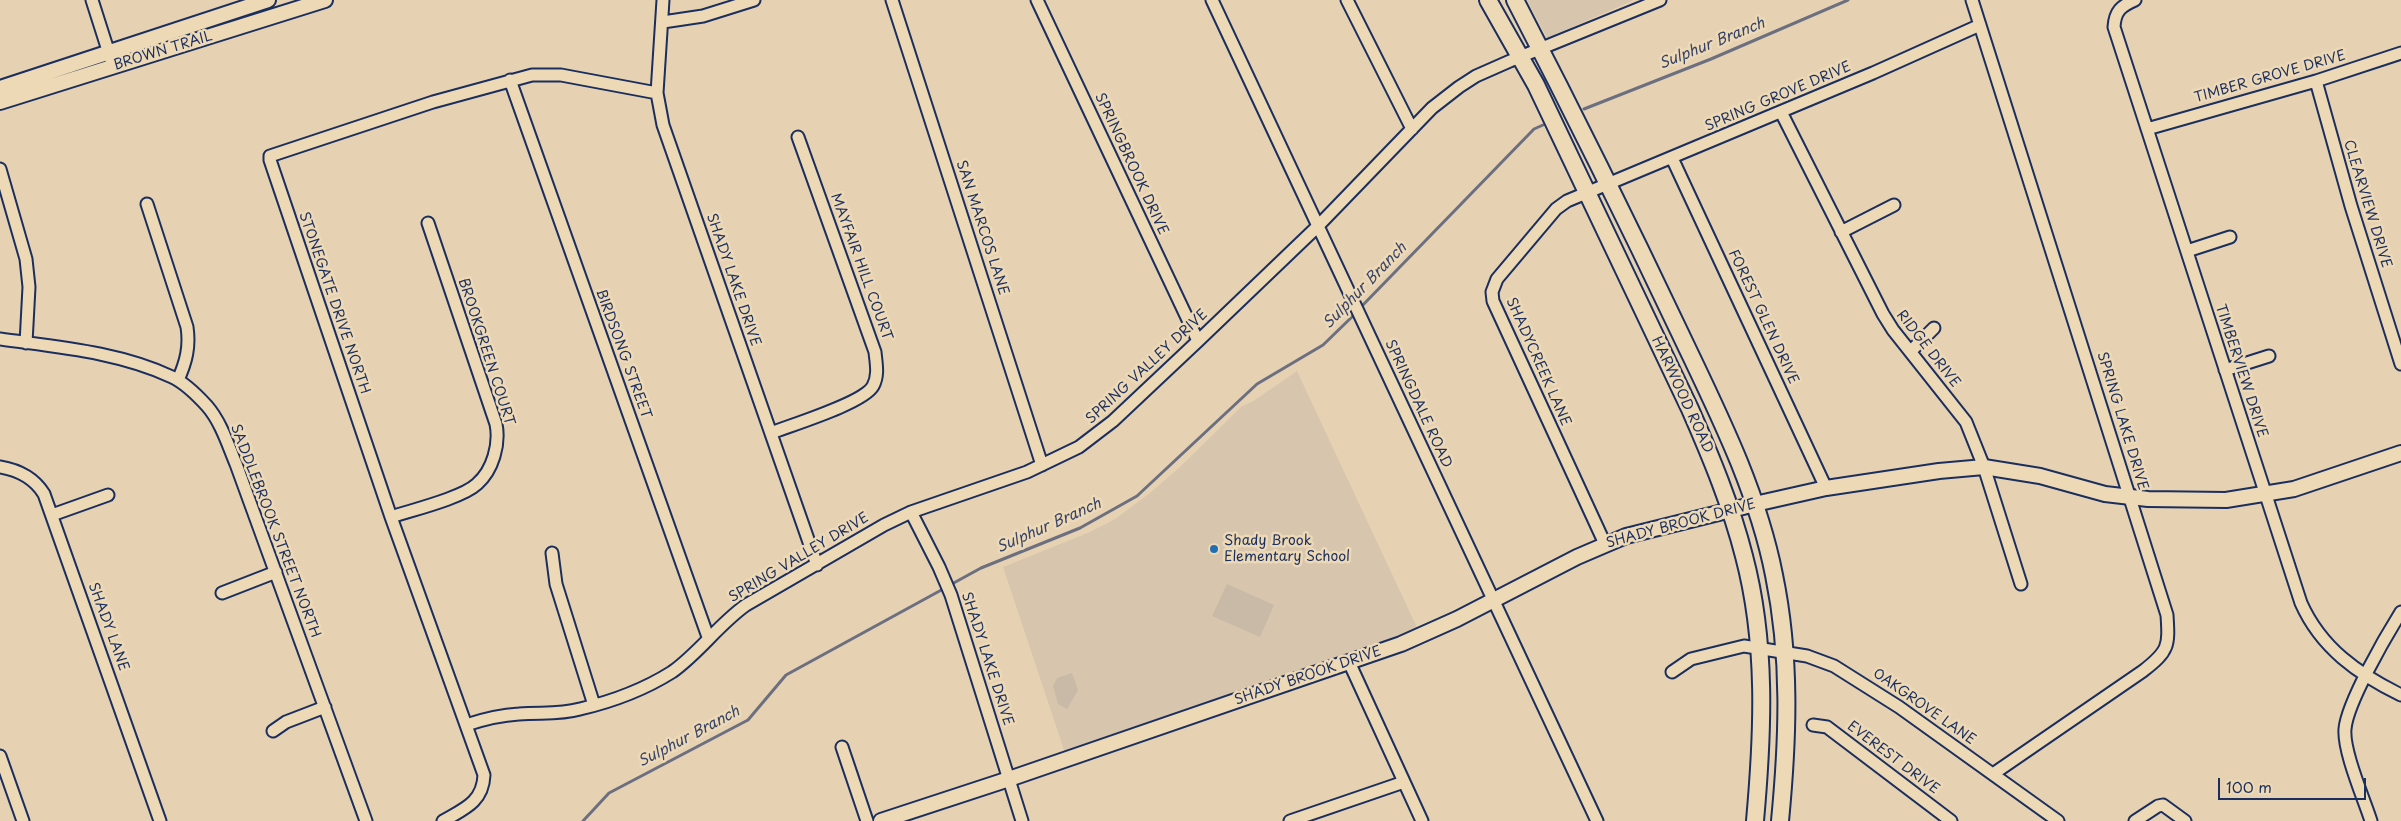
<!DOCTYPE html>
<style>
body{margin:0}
#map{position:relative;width:2401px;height:821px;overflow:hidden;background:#e6d2b3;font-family:"Playpen Sans",sans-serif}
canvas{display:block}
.scale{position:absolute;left:2218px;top:778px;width:148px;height:22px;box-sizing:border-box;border:2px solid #1b2f5e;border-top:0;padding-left:6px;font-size:15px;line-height:18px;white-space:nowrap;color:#1b2f5e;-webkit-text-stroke:4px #eed9b7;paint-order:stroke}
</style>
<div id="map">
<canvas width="2401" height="821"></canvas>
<div class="scale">100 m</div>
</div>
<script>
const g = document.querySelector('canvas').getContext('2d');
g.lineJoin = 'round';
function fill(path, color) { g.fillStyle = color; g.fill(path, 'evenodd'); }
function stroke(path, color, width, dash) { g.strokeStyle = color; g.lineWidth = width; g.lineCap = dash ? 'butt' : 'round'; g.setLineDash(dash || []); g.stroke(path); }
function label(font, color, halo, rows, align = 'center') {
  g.font = font + ' "Playpen Sans",sans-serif'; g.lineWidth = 5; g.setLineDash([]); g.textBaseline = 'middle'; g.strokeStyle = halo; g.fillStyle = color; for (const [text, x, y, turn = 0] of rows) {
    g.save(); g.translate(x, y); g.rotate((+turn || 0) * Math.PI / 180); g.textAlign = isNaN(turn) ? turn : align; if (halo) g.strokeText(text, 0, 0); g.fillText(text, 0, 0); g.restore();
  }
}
fill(new Path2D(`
 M1527 0H1634L1547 38Z
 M1297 371 1421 636 1067 759 1003 567 1090 532 1115 519 1150 493 1181 466 1242 406 1252 402Z`), '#d7c6ad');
fill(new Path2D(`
 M1227 584 1274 605 1260 637 1212 616Z
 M1072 673 1078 690 1067 709 1058 704 1053 686 1057 678Z`), '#c8baa7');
stroke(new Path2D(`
 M1584 109 1711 59 1848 0
 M1360 308 1534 129 1543 125
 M950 585 981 568 1080 528 1137 496 1257 384 1323 345 1356 313
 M583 821 609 793 748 720 786 675 945 588`), '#6b6f80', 3);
const minor = new Path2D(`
 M92 0 113 66
 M663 0 657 93 663 125 817 565
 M892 0 1042 465
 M1037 0 1198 341
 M1212 0 1597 821
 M1347 0 1412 129
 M1972 0 2167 615C2169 646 2169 651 2143 671L1993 774
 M2135 0C2121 6 2115 11 2114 27L2301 603C2321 648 2358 674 2401 695
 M663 22 703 16 754 0
 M510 80 708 637
 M2316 81 2351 206 2401 364
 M1781 112 1883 314 1893 330 1966 422 1984 467 2021 584
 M2147 129 2316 81 2401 53
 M1672 158 1826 488
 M0 169 26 259 29 287 26 343
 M147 204 187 327C190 347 186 362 178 380
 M1841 232 1894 205
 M2187 251 2230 237
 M0 339C57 347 119 352 172 377 185 383 197 395 207 406 221 422 228 445 236 464L366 821
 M1911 351 1934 328
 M2225 370 2269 356
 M771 433C791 425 864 403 873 386 879 375 876 363 875 352L798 137
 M0 467C18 470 34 478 44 494L160 821
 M911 512 939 567 951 595 1022 821
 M52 515 108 495
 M391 517C412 510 462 498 477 484 493 470 500 444 496 424L428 223
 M1605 544 1493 301 1492 292 1497 279 1556 209 1567 201 1873 73 1980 25
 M552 553 556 584 594 705
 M222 593 276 572
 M1349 662 1422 821
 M1672 672 1691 659 1744 646 1807 656 1834 666 1899 707 2058 821
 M466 725C484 719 501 715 519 714 540 712 559 715 580 709 610 702 645 689 672 672 699 653 718 625 746 605L884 525 911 512 1027 472 1079 447 1113 421 1198 341 1318 226 1432 108 1459 87 1476 76 1510 61 1660 0
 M1813 725 1827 727 1951 821
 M273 731 286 722 325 707
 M842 747 867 821
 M0 756 23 821
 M443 821C464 809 483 802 484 775L391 517 270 160V156L433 102 532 75H561L657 93
 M1290 821 1404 782
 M2135 821 2158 806 2163 805 2185 821
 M2371 821C2364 799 2343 751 2345 729 2347 703 2386 636 2401 612`);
const tertiary = new Path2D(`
 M0 88 268 0
 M0 102 325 0
 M881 821 1009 779 1401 644 1457 619 1577 557 1626 536 1755 504 1826 488 1939 471 1984 467 2040 476 2105 494 2148 499 2226 500 2294 489 2401 453`);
const secondary = new Path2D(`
 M1488 0 1536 85 1690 409C1711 457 1731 505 1744 556 1767 643 1763 732 1755 821
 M1515 0C1572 110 1627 221 1680 333 1717 411 1757 489 1774 575 1791 657 1788 738 1780 821`);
stroke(minor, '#1b2f5e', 15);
stroke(tertiary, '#1b2f5e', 18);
stroke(secondary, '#1b2f5e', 20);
stroke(minor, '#eed9b7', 11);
stroke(tertiary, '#eed9b7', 14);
stroke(secondary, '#eed9b7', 16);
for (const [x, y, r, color] of [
 [1214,549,5,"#1f6fb2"]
]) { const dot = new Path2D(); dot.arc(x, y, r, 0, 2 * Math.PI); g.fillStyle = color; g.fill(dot); stroke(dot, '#eed9b7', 2); }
label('14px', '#1b2f5e', '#eed9b7', [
 ["BROWN TRAIL",163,51,-17],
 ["TIMBER GROVE DRIVE",2270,77,-16],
 ["SPRING GROVE DRIVE",1778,97,-23],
 ["SPRINGBROOK DRIVE",1131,164,65],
 ["CLEARVIEW DRIVE",2367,204,73],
 ["SAN MARCOS LANE",982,228,72],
 ["MAYFAIR HILL COURT",861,267,70],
 ["SHADY LAKE DRIVE",733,280,71],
 ["STONEGATE DRIVE NORTH",334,303,71],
 ["FOREST GLEN DRIVE",1763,317,65],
 ["RIDGE DRIVE",1928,349,52],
 ["BROOKGREEN COURT",486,352,72],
 ["BIRDSONG STREET",623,354,70],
 ["SHADYCREEK LANE",1538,362,66],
 ["SPRING VALLEY DRIVE",1147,367,-43],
 ["TIMBERVIEW DRIVE",2241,371,72],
 ["HARWOOD ROAD",1682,395,65],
 ["SPRINGDALE ROAD",1418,404,65],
 ["SPRING LAKE DRIVE",2122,421,73],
 ["SHADY BROOK DRIVE",1681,524,-15],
 ["SADDLEBROOK STREET NORTH",275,531,69],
 ["SPRING VALLEY DRIVE",799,558,-31],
 ["SHADY LANE",108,627,70],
 ["SHADY LAKE DRIVE",987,659,72],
 ["SHADY BROOK DRIVE",1308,676,-19],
 ["OAKGROVE LANE",1924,707,35],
 ["EVEREST DRIVE",1893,758,37]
]);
label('14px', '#1b2f5e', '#eed9b7', [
 ["Shady Brook",1224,541],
 ["Elementary School",1224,557]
], 'left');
label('italic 15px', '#364469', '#eed9b7', [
 ["Sulphur Branch",1712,44,-22],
 ["Sulphur Branch",1365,286,-46],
 ["Sulphur Branch",1049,526,-24],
 ["Sulphur Branch",689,737,-28]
]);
</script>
